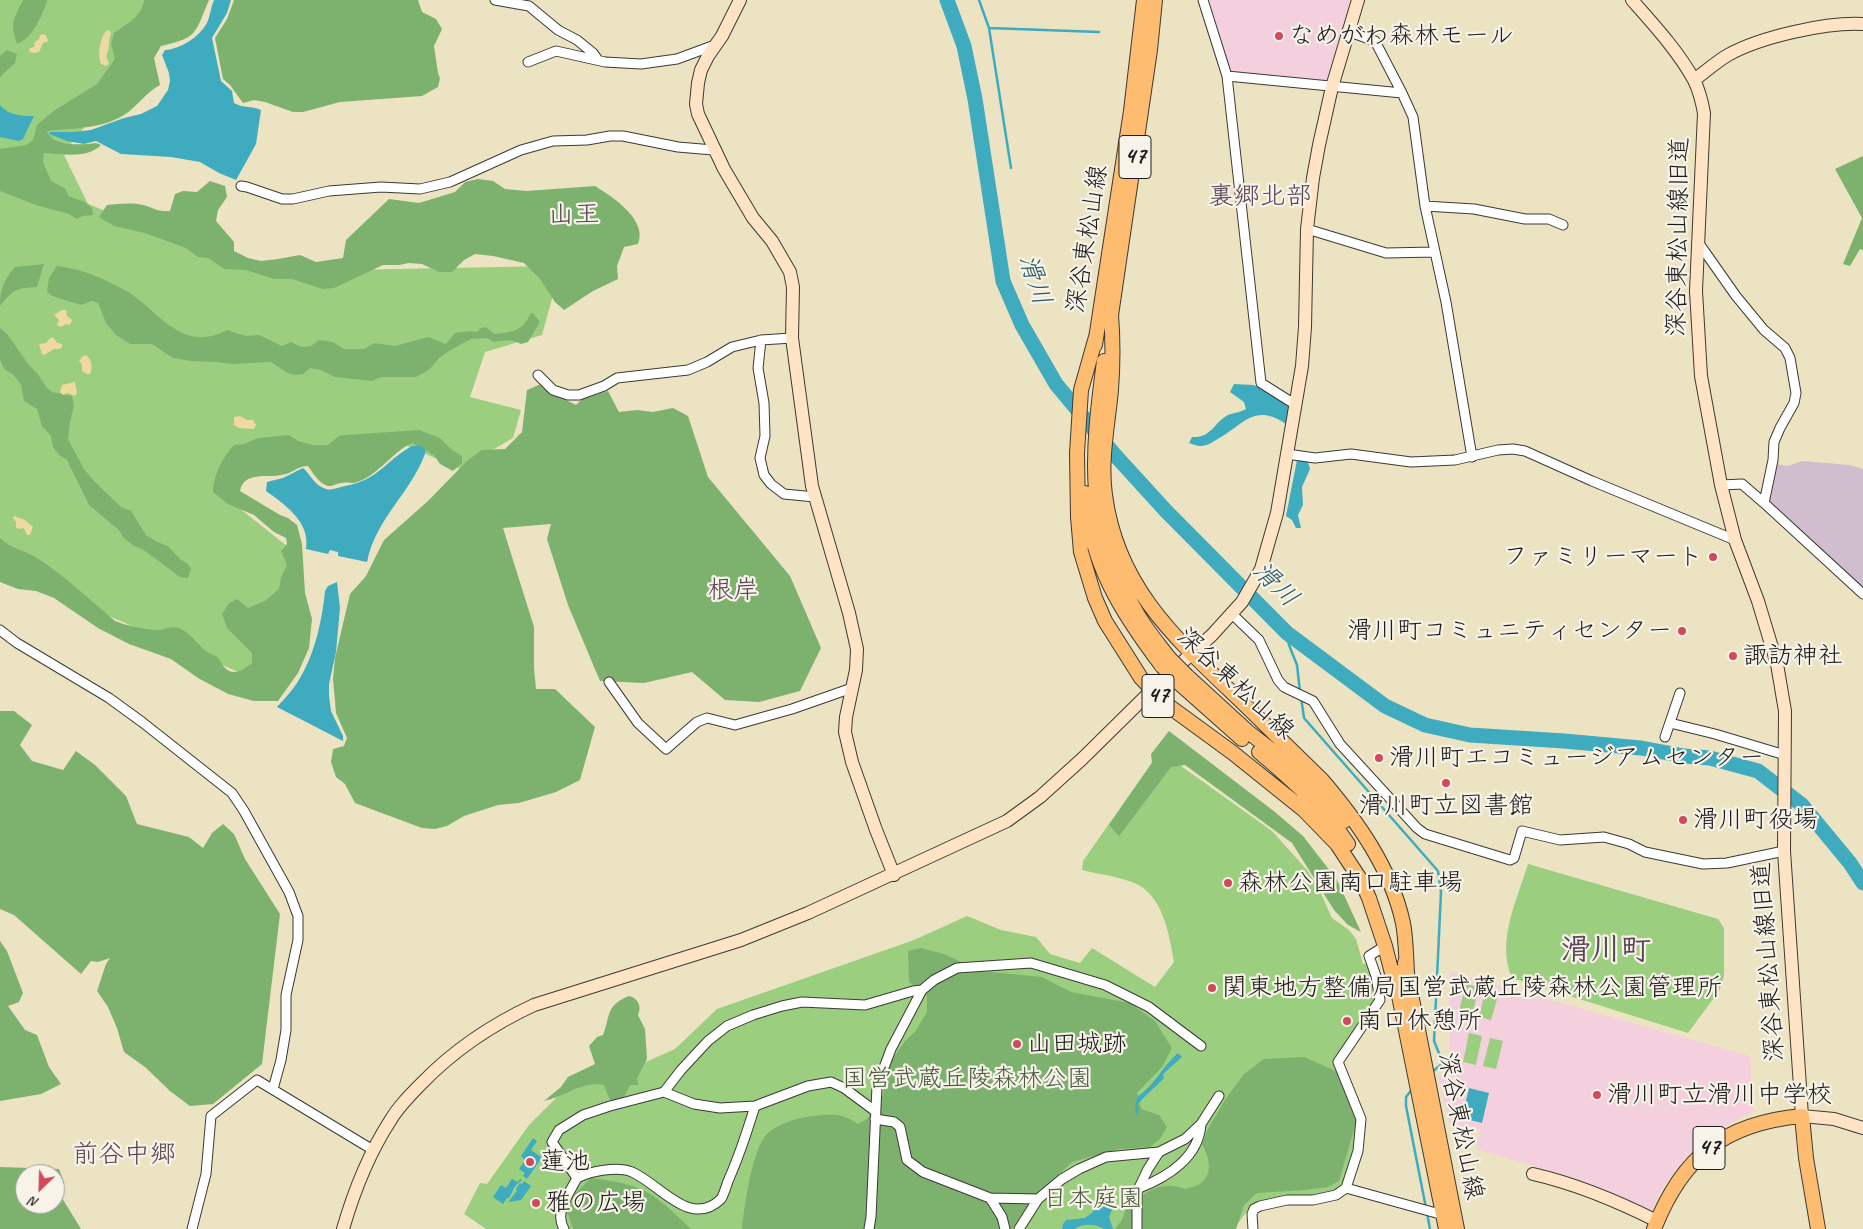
<!DOCTYPE html>
<meta charset="utf-8">
<style>
body{margin:0}
#map{position:relative;width:1863px;height:1229px;overflow:hidden;background:#ece3c3;font-family:Caveat,sans-serif}
canvas{display:block}
.north{position:absolute;left:15px;top:1164px;width:50px;height:50px;box-sizing:border-box;background:#f7f3e8;border:1px solid #9f9d96;border-radius:50%;rotate:204deg;font-size:14px;font-weight:700;line-height:20px;text-align:center;color:#1c1c1c}
.north::after{content:'';display:block;margin:auto;width:18px;height:22px;background:#d1495b;clip-path:polygon(50% 0,100% 100%,50% 72%,0 100%)}
</style>
<div id="map">
<canvas width="1863" height="1229"></canvas>
<div class="north">N</div>
</div>
<script>
const g = document.querySelector('canvas').getContext('2d');
g.lineJoin = 'round';
function fill(path, color) { g.fillStyle = color; g.fill(path, 'evenodd'); }
function stroke(path, color, width, dash) { g.strokeStyle = color; g.lineWidth = width; g.lineCap = dash ? 'butt' : 'round'; g.setLineDash(dash || []); g.stroke(path); }
function label(font, color, halo, rows, align = 'center') {
  g.font = font + ' Caveat,"Klee One",sans-serif'; g.lineWidth = 4.5; g.setLineDash([]); g.textBaseline = 'middle'; g.strokeStyle = halo; g.fillStyle = color; for (const [text, x, y, turn = 0] of rows) {
    g.save(); g.translate(x, y); g.rotate((+turn || 0) * Math.PI / 180); g.textAlign = isNaN(turn) ? turn : align; if (halo) g.strokeText(text, 0, 0); g.fillText(text, 0, 0); g.restore();
  }
}
fill(new Path2D(`
 M1206 0H1350L1326 81 1230 72Z
 M1450 972 1750 1056 1753 1112 1716 1130 1683 1161 1666 1183 1652 1209 1648 1210 1612 1194 1554 1172 1476 1149 1480 1129 1464 1126 1451 1128 1438 1078 1448 1070 1450 1040Z`), '#f4cfdd');
fill(new Path2D(`
 M1802 461 1849 465 1863 469V588L1769 502 1775 465 1776 464 1788 466Z`), '#d0bdcd');
fill(new Path2D(`
 M0 0H163L152 47 63 153 88 204 239 263 345 270 550 266 553 295 542 335 485 352 470 397 521 410 513 438 460 469 403 444 244 477 224 496 292 550 295 615 243 674 0 569Z
 M1160 751 1272 831 1307 870 1319 889 1332 918 1349 930 1356 939 1363 964 1368 963 1377 997 1375 1003 1333 1060 1358 1116 1356 1142 1349 1170 1344 1185 1334 1193 1250 1207 1234 1229H486L464 1214 480 1183 487 1184 529 1125 566 1088 610 1078 675 1049 717 1009 914 940 967 916 1001 930 1036 937 1050 954 1080 963 1092 948 1155 987 1174 962C1169 934 1163 893 1132 882 1116 876 1098 874 1082 870L1083 861Z
 M1528 864 1718 919 1724 928V976L1719 991 1688 1033 1512 978C1496 941 1517 900 1528 864Z
 M1466 984 1479 987 1472 1015 1459 1011Z
 M1486 988 1499 992 1491 1020 1479 1017Z
 M1469 1033 1482 1036 1476 1065 1463 1062Z
 M1490 1038 1503 1041 1496 1069 1483 1066Z`), '#9bcf7f');
fill(new Path2D(`
 M23 0H47V2C41 17 33 38 17 44 10 22 13 20 23 0Z
 M144 0H209C195 33 198 38 161 46L154 58 160 85C147 92 139 104 127 113 105 129 73 128 47 131 52 147 82 145 96 143L101 145C87 159 63 154 44 153L43 162 51 181 66 189 68 196 85 202 92 208 93 215 82 216 77 219 69 214 36 205 0 191V149L26 145 33 140 37 125 55 110 97 84 115 59 111 44 114 33C127 24 142 16 144 0Z
 M234 0H418L422 12 436 19 442 29 434 46 438 73 440 78 438 87 422 96 340 102 303 112H293L265 102 254 100 243 103 230 85 223 79 215 38 227 19Z
 M7 50 17 54 15 63 0 77V56Z
 M1863 156V250L1860 249 1850 266 1843 264 1862 218 1835 169Z
 M478 179 493 181 505 189 527 191 595 186C613 197 648 220 638 244L624 247 617 266 618 279 593 291 564 310 555 302 540 279 524 263 493 256 475 254 464 260 452 272H439L422 264 409 263 399 265H383L334 288 323 289 292 279H274L246 270 224 269 208 258 198 257 186 248 145 233 114 226 99 217 107 205C119 204 131 202 143 205 154 208 157 212 170 211L175 194 183 191 197 192 210 181 225 186 227 197 218 210 216 221 234 242V251L248 258 261 261 278 259 300 255 316 262 343 258 346 240 389 199 419 203 455 192 465 182Z
 M44 264 37 287C17 288 13 289 0 306 0 289 4 280 15 267Z
 M57 266C83 269 105 279 128 292 160 312 182 354 227 330L246 336 259 335 282 346 291 342 301 347 311 346 319 340 333 342 344 349H365L374 343 395 346 428 337 446 344 455 333 471 331 477 332 481 328 486 327 494 334C513 332 522 332 531 313H533L540 322 528 342 521 344C512 339 504 340 494 342L487 338 471 339 449 351 439 358 430 369 416 377H381L372 381 335 377 321 370 310 368 303 374 294 375 286 372 271 362 232 364 217 362 191 361 173 358 152 344H130L116 335 106 323 98 303 92 301 81 305 52 296 47 291 49 278Z
 M0 328 8 335 28 364 37 373 47 388 52 392 72 396 74 406 70 421 68 439 84 469 95 482 121 507 131 511 146 535 157 542 168 546 181 560 188 564 191 569 188 578 180 577 144 550 134 546 123 537 119 530 89 505 67 460 59 455 53 447 51 436 42 426 37 409 24 401 21 385 13 374 5 370 0 360Z
 M543 383 554 394 576 405 582 399 608 391 619 412 637 410 653 412 673 408 688 416 708 477 790 576 821 648 800 691 759 702 725 700 692 672 644 683 600 681 568 605 547 539 551 524 503 528 534 627V668L536 689H555L595 727 580 780 556 792 519 803 498 805 464 816 447 826 435 829 422 828 355 803 345 784 336 777 331 762 333 749 344 746 347 738 336 713 333 679 335 658 350 594 366 576 384 540 428 501 468 460 482 450 505 449 522 432 527 390Z
 M419 430 440 438 451 449 462 456V463L453 471 440 464 434 455 412 443C392 452 376 478 354 483 350 483 346 482 342 483 338 483 335 485 331 486 321 487 313 473 308 466 297 466 292 474 281 475 266 478 244 471 240 491L280 515 288 518 297 525 302 544 305 593 312 619 309 648 298 673 278 701H254L228 694 198 678 171 659 129 644 98 628 54 598 36 591 18 589 0 582V538C10 548 26 551 37 558 65 576 90 600 115 621 128 626 143 629 157 630 167 630 173 624 183 630 193 636 200 648 209 653 211 654 214 655 216 656 220 659 222 665 225 668 233 677 245 669 252 663V653L227 628 222 614 229 603 237 599 248 608 265 601 279 589 281 577 287 565 281 551 287 544 286 538 274 532 254 515 228 504 213 492C213 476 223 457 234 445L244 444 258 438 289 435 298 441 313 445H328L339 436 346 435Z
 M0 711H14L32 725 20 745 32 761 63 770 76 751 95 765 126 796 137 824 189 837 203 848 212 833 223 824 234 834 245 859 280 914 262 1064 213 1104 190 1106 170 1091 145 1067 124 1052 117 1028 108 1007 97 991 106 964 110 958 98 962 91 961 81 974 14 915 0 909Z
 M1169 731 1275 812 1303 836 1337 880 1361 932 1348 925 1334 910 1292 843 1185 765 1171 767 1119 836 1109 825 1152 763 1151 754Z
 M0 941 7 951 23 993 19 1002 8 1006 25 1030 37 1035 49 1067 61 1084 41 1094 0 1101Z
 M921 948 944 954 980 971 1042 977 1071 992 1130 1003 1155 1021 1172 1048 1162 1067 1137 1093 1141 1109 1159 1115 1167 1127 1160 1139 1150 1147 1119 1149 1072 1162 1032 1199 1012 1229H742C744 1208 752 1147 768 1133 780 1123 799 1117 814 1116 832 1114 843 1113 858 1124L867 1119 883 1095 887 1073 894 1057 905 1041 915 1032 927 1012V996L909 982 908 951Z
 M629 996C638 998 642 1006 638 1015L645 1029 647 1059 637 1078 638 1085H630L622 1102H613L609 1098 604 1085C581 1081 565 1097 544 1101L561 1087 568 1077 595 1064 589 1046 597 1037 603 1035C611 1015 605 1006 629 996Z
 M1304 1057 1338 1072 1358 1116 1339 1181 1328 1187 1305 1190 1257 1193 1244 1205 1236 1229H1115L1122 1220 1127 1205C1149 1192 1159 1180 1185 1189 1189 1188 1196 1186 1200 1184 1214 1174 1209 1157 1202 1144L1208 1129 1225 1100 1244 1074 1264 1059Z
 M0 1167 59 1169 64 1182 62 1198 81 1229H0ZM25 1174H55V1204H25Z
 M591 1178C608 1180 629 1183 645 1191 662 1200 677 1216 691 1229H573L566 1209 570 1198Z`), '#7cb26e');
fill(new Path2D(`
 M109 30 111 33C108 41 110 48 106 56L109 64 106 66 101 64C97 55 100 39 106 31Z
 M41 34 46 35 48 41 43 43 39 52 34 53 29 52 30 48 34 47 35 42 39 39Z
 M62 310H66L67 316 72 320 70 325 66 324 61 327 57 325 59 320 54 315Z
 M53 337 57 343 62 344V347L59 349H54L44 355 42 354 39 344 46 343 49 339Z
 M86 355C92 360 93 368 90 374H87L82 371V364L79 361 83 356Z
 M75 382 77 392 75 396 68 393 63 395 60 392 62 385Z
 M240 416 247 420H253L256 425 254 429 239 428 234 425V417Z
 M14 516 25 520 33 527 30 535H27L24 528 18 529 16 527V522L13 518Z`), '#eeda9e');
fill(new Path2D(`
 M214 0H231L227 13 212 38 221 81 232 91 234 103C245 109 250 105 261 110L256 144 236 180 219 173 200 162 171 157 121 154 96 141 84 144 67 141 49 134 50 132H74L91 130 124 118 141 114 157 106 168 90 170 81 169 73 162 55 165 50C181 49 199 37 207 23 210 16 211 7 214 0Z
 M0 105C8 115 21 116 34 116L23 139 19 141 0 137Z
 M1234 384 1253 385 1260 387 1290 406 1286 424C1253 402 1243 426 1216 440 1211 443 1206 446 1201 446 1197 446 1193 444 1189 443L1192 437C1212 438 1213 423 1228 415 1233 413 1241 412 1246 409L1244 402 1230 392Z
 M412 446H421L425 449V454C410 494 376 518 367 562L338 556V552L330 550 328 554 306 549C311 522 284 504 266 491L267 482 283 478 303 468C311 475 315 486 326 489 332 491 339 487 345 486 379 480 386 460 412 446Z
 M1297 460 1308 462 1310 469 1302 487 1303 505 1298 515 1301 528H1296L1292 520 1286 516Z
 M337 582 340 608 336 652 329 684V696L331 711 343 736V741L277 707C284 699 291 692 297 683 314 657 322 622 325 591L328 586Z
 M1178 1053 1182 1057 1163 1074 1164 1078C1155 1088 1146 1094 1138 1104V1114L1136 1116 1135 1110 1137 1097C1154 1086 1162 1067 1178 1053Z
 M1469 1088 1489 1093 1482 1123 1462 1118Z
 M533 1138 537 1141 531 1150 541 1157V1159L527 1179 523 1176 525 1173 519 1169 525 1160 521 1156Z
 M512 1179 518 1182 520 1179 522 1180 515 1186 509 1198H507L503 1204 493 1197 501 1185 506 1188Z
 M524 1181 531 1186 521 1200 508 1202 517 1191 516 1189 520 1183 522 1184Z
 M1105 1194 1114 1196 1116 1200 1109 1217 1113 1229H1104C1096 1224 1082 1223 1075 1229H1062L1063 1224 1066 1220 1085 1218 1093 1212C1094 1204 1095 1197 1105 1194Z`), '#3fabbe');
stroke(new Path2D(`
 M979 0 989 28 1011 168
 M989 28 1099 32
 M1287 633 1289 645 1297 665 1300 692
 M1301 697 1304 718 1438 871 1441 892 1434 1041 1443 1063 1431 1073
 M1413 1088 1406 1097V1106L1426 1208
 M1427 1213 1430 1229`), '#3fabbe', 2.5);
stroke(new Path2D(`
 M947 0 964 46 975 99 1003 281 1022 325 1056 384 1114 454 1166 511 1287 633 1385 706 1425 725 1470 735 1564 741 1641 748 1684 756 1710 758 1758 771 1802 805 1850 863 1863 883`), '#3fabbe', 15);
const street = new Path2D(`
 M495 0 529 6 558 30 577 40 593 53 598 60
 M1203 0 1227 76 1261 383 1296 405
 M528 62 556 51 605 62 641 64 677 59 715 45
 M1227 76 1402 93 1375 41 1347 31
 M1402 93 1413 117 1425 206 1446 302 1472 457
 M241 186 247 187 282 199H293L329 191 381 187 420 189 450 182 521 150 553 141 587 140 610 136H623L678 147 713 150
 M1425 206 1474 209 1525 219H1549L1563 225
 M1307 229 1386 253 1435 252
 M1698 242 1736 296 1764 330 1785 348 1790 358 1796 393 1794 403 1780 428 1774 442 1773 460 1764 503
 M792 338 761 340 758 368 764 403 765 436 760 458 764 475 771 484 784 494 815 497
 M538 375 553 390 568 395H579L604 386 617 378 688 370 707 362 732 347 761 340
 M1287 454 1315 458 1351 454 1411 462 1455 460 1498 450 1513 449 1525 451 1592 481 1735 540
 M1721 485 1742 484 1764 503 1863 594
 M1232 614 1259 640 1278 680 1284 687 1313 701 1340 744 1417 828 1425 834 1510 860 1514 858 1522 831 1560 840 1604 837 1629 844 1645 852 1703 864 1727 863 1784 851
 M0 630 17 643 109 698 142 722 232 793 244 811 289 892 298 916V940L286 995V1030L281 1060 273 1089
 M609 682 638 723 666 749 697 722 707 718 735 725 792 709 852 688
 M1670 723 1715 734 1785 755
 M1665 737 1680 693
 M664 1092 694 1104 720 1108 755 1106
 M875 1111 844 1088 831 1082 808 1086 755 1106C747 1132 739 1157 728 1181 726 1187 724 1194 721 1199 690 1229 660 1184 632 1172 617 1166 591 1171 577 1178L552 1142 559 1130 583 1115 610 1106 664 1092 681 1070 708 1041 727 1026 753 1015 782 1006 802 1002 865 1005 913 991 922 990
 M875 1119 894 1122 900 1127 907 1160 923 1172 990 1198 1038 1199
 M1139 1188C1168 1177 1199 1157 1201 1124
 M1346 1188 1447 1216
 M990 1198 1002 1217 1005 1229
 M192 1229 206 1174 211 1116 257 1080 373 1150
 M564 1229C554 1212 569 1194 577 1178
 M869 1229 871 1217 877 1086 891 1049 922 990 934 980 957 968 1031 963 1105 985 1149 1007 1201 1046
 M1019 1229 1038 1199 1062 1179 1079 1169 1106 1157 1159 1152
 M1137 1229V1192L1148 1169 1159 1152 1185 1139 1201 1124 1219 1096
 M1253 1229 1252 1214 1254 1209 1260 1206 1287 1200H1313L1336 1195 1346 1188 1358 1151 1361 1119 1338 1062 1380 1000 1376 976 1369 956 1385 946`);
const secondary = new Path2D(`
 M740 0 722 36 708 56 701 70 698 83 696 104 698 114 724 169 753 218 772 241 790 272 793 287 792 338 812 486 849 613 857 649 856 670 846 717 845 732 852 762 876 830 894 875
 M1632 0C1654 25 1678 51 1694 80 1699 90 1702 102 1704 113L1696 291 1701 376 1721 485 1735 540 1758 601 1777 664 1785 711 1784 851 1802 1116 1834 1119 1863 1128
 M1694 80C1705 72 1716 62 1728 55 1760 37 1826 22 1863 24
 M1533 1174C1577 1184 1617 1201 1657 1221
 M343 1229C354 1191 368 1155 390 1121 398 1107 410 1095 422 1083 455 1049 491 1025 534 1005L741 940 808 913 1007 821 1040 797 1082 759 1152 690 1212 635 1242 602 1261 569 1277 513 1302 366 1305 327 1307 229 1313 178 1319 145 1332 87 1358 0`);
const primary = new Path2D(`
 M1111 314C1113 340 1113 364 1111 390 1108 424 1100 460 1105 495 1117 588 1177 640 1241 701 1268 727 1295 754 1322 780 1357 821 1391 868 1403 923 1406 939 1406 956 1407 972
 M1110 322 1150 50 1155 0
 M1096 337 1081 390 1077 453 1078 517 1081 552 1095 598 1105 621 1141 678 1166 704 1233 753 1304 810 1337 844 1362 882 1369 898 1385 946 1394 981
 M1095 345 1131 111 1144 0
 M1104 361C1092 454 1084 523 1134 608 1143 626 1157 642 1169 658
 M1085 493C1090 563 1121 612 1162 666
 M1187 676 1247 731 1297 770 1344 821
 M1179 683 1242 739
 M1259 752C1291 779 1325 809 1348 844
 M1405 963 1457 1229
 M1394 971 1446 1229
 M1654 1229C1682 1157 1724 1123 1802 1116L1806 1158 1818 1229`);
stroke(street, '#3b3a35', 11);
stroke(secondary, '#3b3a35', 14);
stroke(primary, '#3b3a35', 16);
stroke(street, '#fff', 9);
stroke(secondary, '#fee4c5', 12);
stroke(primary, '#fdbc6f', 14);
const primaryBridge = new Path2D(`
 M1169 658 1187 676
 M1162 666 1179 683`);
stroke(primaryBridge, '#3b3a35', 16, []);
stroke(primaryBridge, '#fdbc6f', 14);
for (const [x, y, r, color] of [
 [1279,36,5,"#d1495b"],
 [1713,557,5,"#d1495b"],
 [1682,631,5,"#d1495b"],
 [1733,656,5,"#d1495b"],
 [1379,758,5,"#d1495b"],
 [1446,783,5,"#d1495b"],
 [1683,820,5,"#d1495b"],
 [1228,883,5,"#d1495b"],
 [1212,988,5,"#d1495b"],
 [1347,1021,5,"#d1495b"],
 [1017,1044,5,"#d1495b"],
 [1597,1095,5,"#d1495b"],
 [530,1162,5,"#d1495b"],
 [536,1203,5,"#d1495b"]
]) { const dot = new Path2D(); dot.arc(x, y, r, 0, 2 * Math.PI); g.fillStyle = color; g.fill(dot); stroke(dot, '#f7f3e8', 2); }
for (const [x, y, w] of [
 [1135,157,32],
 [1158,696,32],
 [1709,1148,32]
]) { const box = new Path2D(); box.roundRect(x - w / 2, y - 21.5, w, 43, 4); g.fillStyle = '#f7f3e8'; g.fill(box); stroke(box, '#1c1c1c', 1); }
label('bold 24px', '#1c1c1c', null, [
 ["47",1135,157],
 ["47",1158,696],
 ["47",1709,1148]
]);
label('25px', '#1c1c1c', '#f7f3e8', [
 ["なめがわ森林モール",1289,36],
 ["ファミリーマート",1703,557,"right"],
 ["滑川町コミュニティセンター",1672,631,"right"],
 ["諏訪神社",1743,656],
 ["滑川町エコミュージアムセンター",1389,758],
 ["滑川町立図書館",1446,806,"center"],
 ["滑川町役場",1693,820],
 ["森林公園南口駐車場",1238,883],
 ["関東地方整備局国営武蔵丘陵森林公園管理所",1222,988],
 ["南口休憩所",1357,1021],
 ["山田城跡",1027,1044],
 ["滑川町立滑川中学校",1607,1095],
 ["蓮池",540,1162],
 ["雅の広場",546,1203]
], 'left');
label('25px', '#1c1c1c', '#f7f3e8', [
 ["深谷東松山線旧道",1679,237,-89],
 ["深谷東松山線",1088,239,-81],
 ["深谷東松山線",1235,684,43],
 ["深谷東松山線旧道",1769,962,-94],
 ["深谷東松山線",1460,1126,79]
]);
label('25px', '#485b3f', '#f7f3e8', [
 ["国営武蔵丘陵森林公園",967,1079],
 ["日本庭園",1093,1199]
]);
label('26px', '#584656', '#f7f3e8', [
 ["裏郷北部",1260,197],
 ["山王",574,215],
 ["根岸",733,591],
 ["前谷中郷",124,1155]
]);
label('italic 26px', '#2c5c65', '#f7f3e8', [
 ["滑川",1034,280,72],
 ["滑川",1275,585,45]
]);
label('bold 30px', '#584656', '#f7f3e8', [
 ["滑川町",1606,951]
]);
</script>
